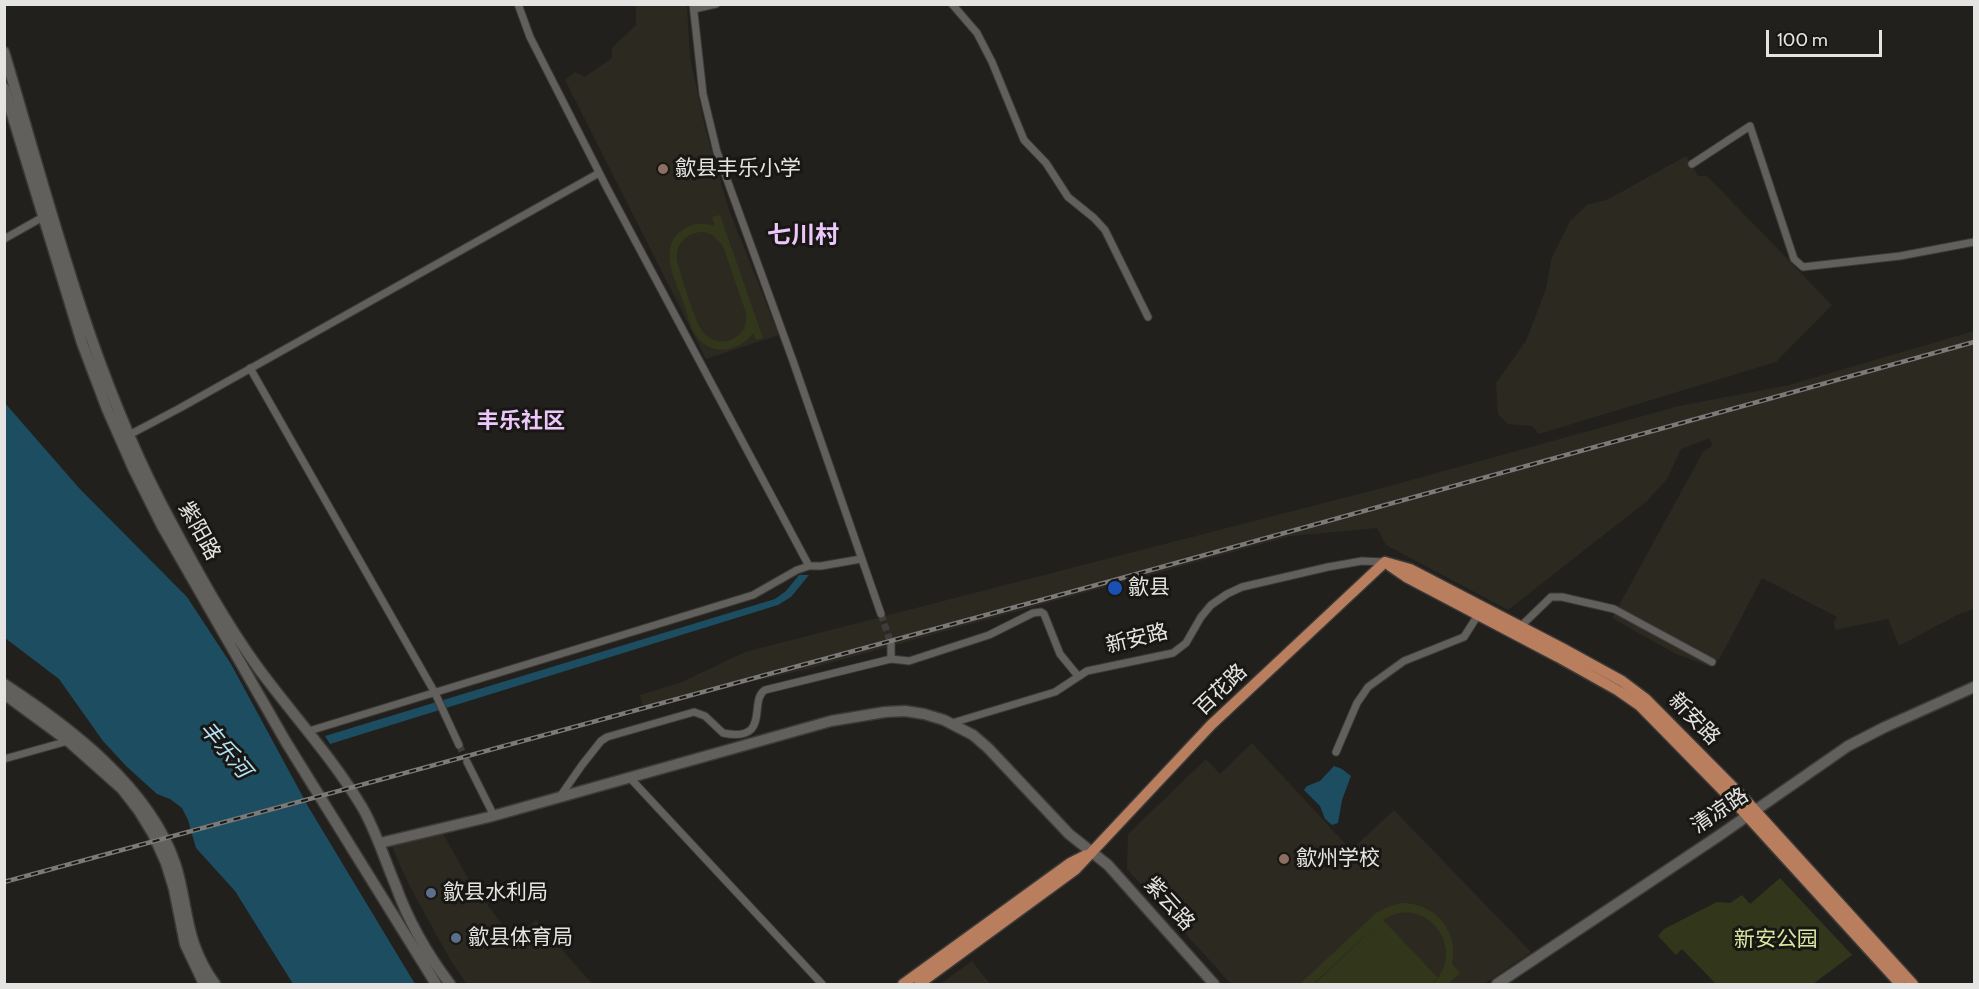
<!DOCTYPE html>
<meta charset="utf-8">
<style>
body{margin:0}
#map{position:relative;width:1979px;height:989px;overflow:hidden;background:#21201d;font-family:Cabin,sans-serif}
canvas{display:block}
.frame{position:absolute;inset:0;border:6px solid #e4e4e2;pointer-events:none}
.scale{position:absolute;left:1766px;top:30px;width:116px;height:27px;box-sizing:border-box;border:3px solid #e4e4e2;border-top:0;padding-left:8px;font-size:18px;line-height:21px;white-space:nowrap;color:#e4e4e2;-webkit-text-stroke:4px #181714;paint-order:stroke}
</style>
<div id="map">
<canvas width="1979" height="989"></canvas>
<div class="frame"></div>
<div class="scale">100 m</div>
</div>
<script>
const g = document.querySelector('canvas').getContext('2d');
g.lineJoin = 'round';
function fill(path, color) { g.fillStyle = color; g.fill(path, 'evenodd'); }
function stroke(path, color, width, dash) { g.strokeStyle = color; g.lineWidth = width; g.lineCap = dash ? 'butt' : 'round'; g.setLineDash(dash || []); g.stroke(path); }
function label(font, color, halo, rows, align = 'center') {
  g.font = font + ' Cabin,"Noto Sans SC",sans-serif'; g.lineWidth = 6; g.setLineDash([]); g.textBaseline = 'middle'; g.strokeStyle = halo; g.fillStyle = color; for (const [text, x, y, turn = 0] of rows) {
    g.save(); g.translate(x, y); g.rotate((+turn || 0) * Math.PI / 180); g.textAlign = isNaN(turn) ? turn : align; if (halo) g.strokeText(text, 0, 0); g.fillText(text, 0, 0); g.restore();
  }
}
fill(new Path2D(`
 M636 5H687L690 57 705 128 729 210 779 335 706 359 565 80 575 72 585 77 612 58V48L636 25Z
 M1686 156 1698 176H1707L1832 305 1776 362 1539 434 1532 426 1508 424 1498 414 1496 383 1526 341 1546 289 1551 260 1570 221 1588 204 1607 200Z
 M1974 331V609L1957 615 1899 646 1888 619 1835 630 1834 622 1837 617 1762 578 1720 658 1711 667 1674 653 1612 618 1703 452 1712 446 1710 438 1681 449 1667 479 1647 501 1508 610 1386 545 1377 528 1291 536 808 669 643 706 640 695 682 682 745 652 1386 487 1679 406 1789 385Z
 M1252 743 1351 850 1394 810 1531 952 1484 984H1231L1127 869 1128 834 1206 759 1220 774Z
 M442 832 469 880 513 939 536 920 592 984H467L451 961 410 887 392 847 398 843Z
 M972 961 990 984H940Z`), '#2c2921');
fill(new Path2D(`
 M720 215 763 338 756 340 753 333C740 351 713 357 698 338 690 330 688 315 684 304 676 281 656 246 684 229 694 222 705 223 715 226L712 217ZM704 232 713 235 723 246 746 313C747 322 745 331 736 337 726 345 711 342 703 332 694 320 682 278 677 261 675 244 686 232 704 232Z
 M1780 878 1852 955 1813 984H1716L1682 949 1676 955 1658 936 1664 929 1717 902 1730 903 1742 895 1750 904Z
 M1401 903C1436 903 1459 931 1452 964L1460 973 1448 984H1433C1469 948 1424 892 1383 920L1438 978 1431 984H1315L1382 920 1313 984H1300L1376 913 1388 907Z`), '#32371b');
fill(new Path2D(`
 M4 402 79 488 187 597 231 664 309 808 415 984H293L235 891 196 848 188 820 182 808 170 799 157 794 126 766 103 741 59 679 5 638Z
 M799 575H809L791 597 778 605 330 744 325 736 775 599 786 591Z
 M1334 766 1342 769 1351 776 1342 800 1338 823 1332 825 1325 819 1320 806 1304 790 1307 786 1320 781Z`), '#1d4d61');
stroke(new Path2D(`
 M881 614 891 644
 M459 745 467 762`), '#3e3d3b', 7, [7, 3.5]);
const street = new Path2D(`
 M518 4 530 37 607 188 809 566
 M693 4 703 94 717 152 793 361 881 614
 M952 4 977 33 992 62 1024 140 1046 163 1068 197 1094 218 1105 230 1148 317
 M694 9 716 4
 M1692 164 1750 126 1794 259 1803 267 1900 256 1974 242
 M4 239 43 217
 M250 368 435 693 459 745
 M129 435 180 408 599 173
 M1521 626 1551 597H1562L1614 609 1712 662
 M891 659V644
 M952 723 1055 692 1087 671 1173 653 1186 643 1201 617 1211 605 1227 594 1242 587 1328 567 1362 561 1385 562
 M309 731 753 595 797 570 809 566H821L861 559
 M1336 752 1357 703 1368 687 1404 661 1464 637 1478 615
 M4 759 68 741
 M467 762 494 816
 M630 778 822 984
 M559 798 582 765 601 741 607 737 694 712 705 716 723 733C772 743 748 700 765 690L891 659 909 661 989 635 1033 613 1041 612 1044 614 1060 654 1078 676`);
const secondary = new Path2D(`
 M4 52C52 211 91 374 170 520 197 571 225 622 259 669 293 715 332 757 362 807 376 831 384 858 395 884 408 920 427 954 450 984
 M4 88 82 343 107 409 133 468 162 526 286 742 436 984
 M4 684C70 727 149 787 175 863 184 889 185 918 194 944 199 958 206 972 215 984
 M4 694 68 741 122 789 139 811 153 834 166 863 174 889 185 944 204 984
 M380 843 489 817 831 721 885 712 905 711 924 714 944 720 973 735 988 748 1069 834 1108 865 1214 984
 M1497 984 1717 837 1848 746 1885 727 1974 687`);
const primary = new Path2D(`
 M1385 562 1410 569 1562 648 1622 681 1646 699 1744 798 1913 984
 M1390 566 1406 577 1558 657 1617 690 1640 706 1737 805 1900 984
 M903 984 1070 863 1086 855
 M919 984 1075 870 1211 725 1385 562`);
stroke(street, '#3b3a38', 9);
stroke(secondary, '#3b3a38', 13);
stroke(primary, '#3b3a38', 13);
stroke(street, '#61605c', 7);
stroke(secondary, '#61605c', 10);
stroke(primary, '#b87e5d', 10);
const rail = new Path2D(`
 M4 882 1111 581 1974 342`);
stroke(rail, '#7b7a78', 4.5);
stroke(rail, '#181714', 2, [7]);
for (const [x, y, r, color] of [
 [663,169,6,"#8d6e63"],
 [1115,588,8,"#1a4fb4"],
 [1284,859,6,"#8d6e63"],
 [431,893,6,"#5c6f8a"],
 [456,938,6,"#5c6f8a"]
]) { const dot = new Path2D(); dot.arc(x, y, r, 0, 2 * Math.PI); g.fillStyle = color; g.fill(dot); stroke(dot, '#181714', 2); }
label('21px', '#e4e4e2', '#181714', [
 ["歙县丰乐小学",675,169],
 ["歙县",1128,588],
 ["歙州学校",1296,859],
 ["歙县水利局",443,893],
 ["歙县体育局",468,938]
], 'left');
label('21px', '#e4e4e2', '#181714', [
 ["紫阳路",199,531,61],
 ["新安路",1137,639,-14],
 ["百花路",1221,690,-44],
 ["新安路",1694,719,46],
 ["清凉路",1720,811,-34],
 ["紫云路",1169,904,48]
]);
label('21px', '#d9e7a1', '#181714', [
 ["新安公园",1776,940]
]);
label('bold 22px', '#ebc7fb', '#181714', [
 ["丰乐社区",521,422]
]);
label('italic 22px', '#b5e1f6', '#181714', [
 ["丰乐河",225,750,50]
]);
label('bold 24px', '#ebc7fb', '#181714', [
 ["七川村",803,236]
]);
</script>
